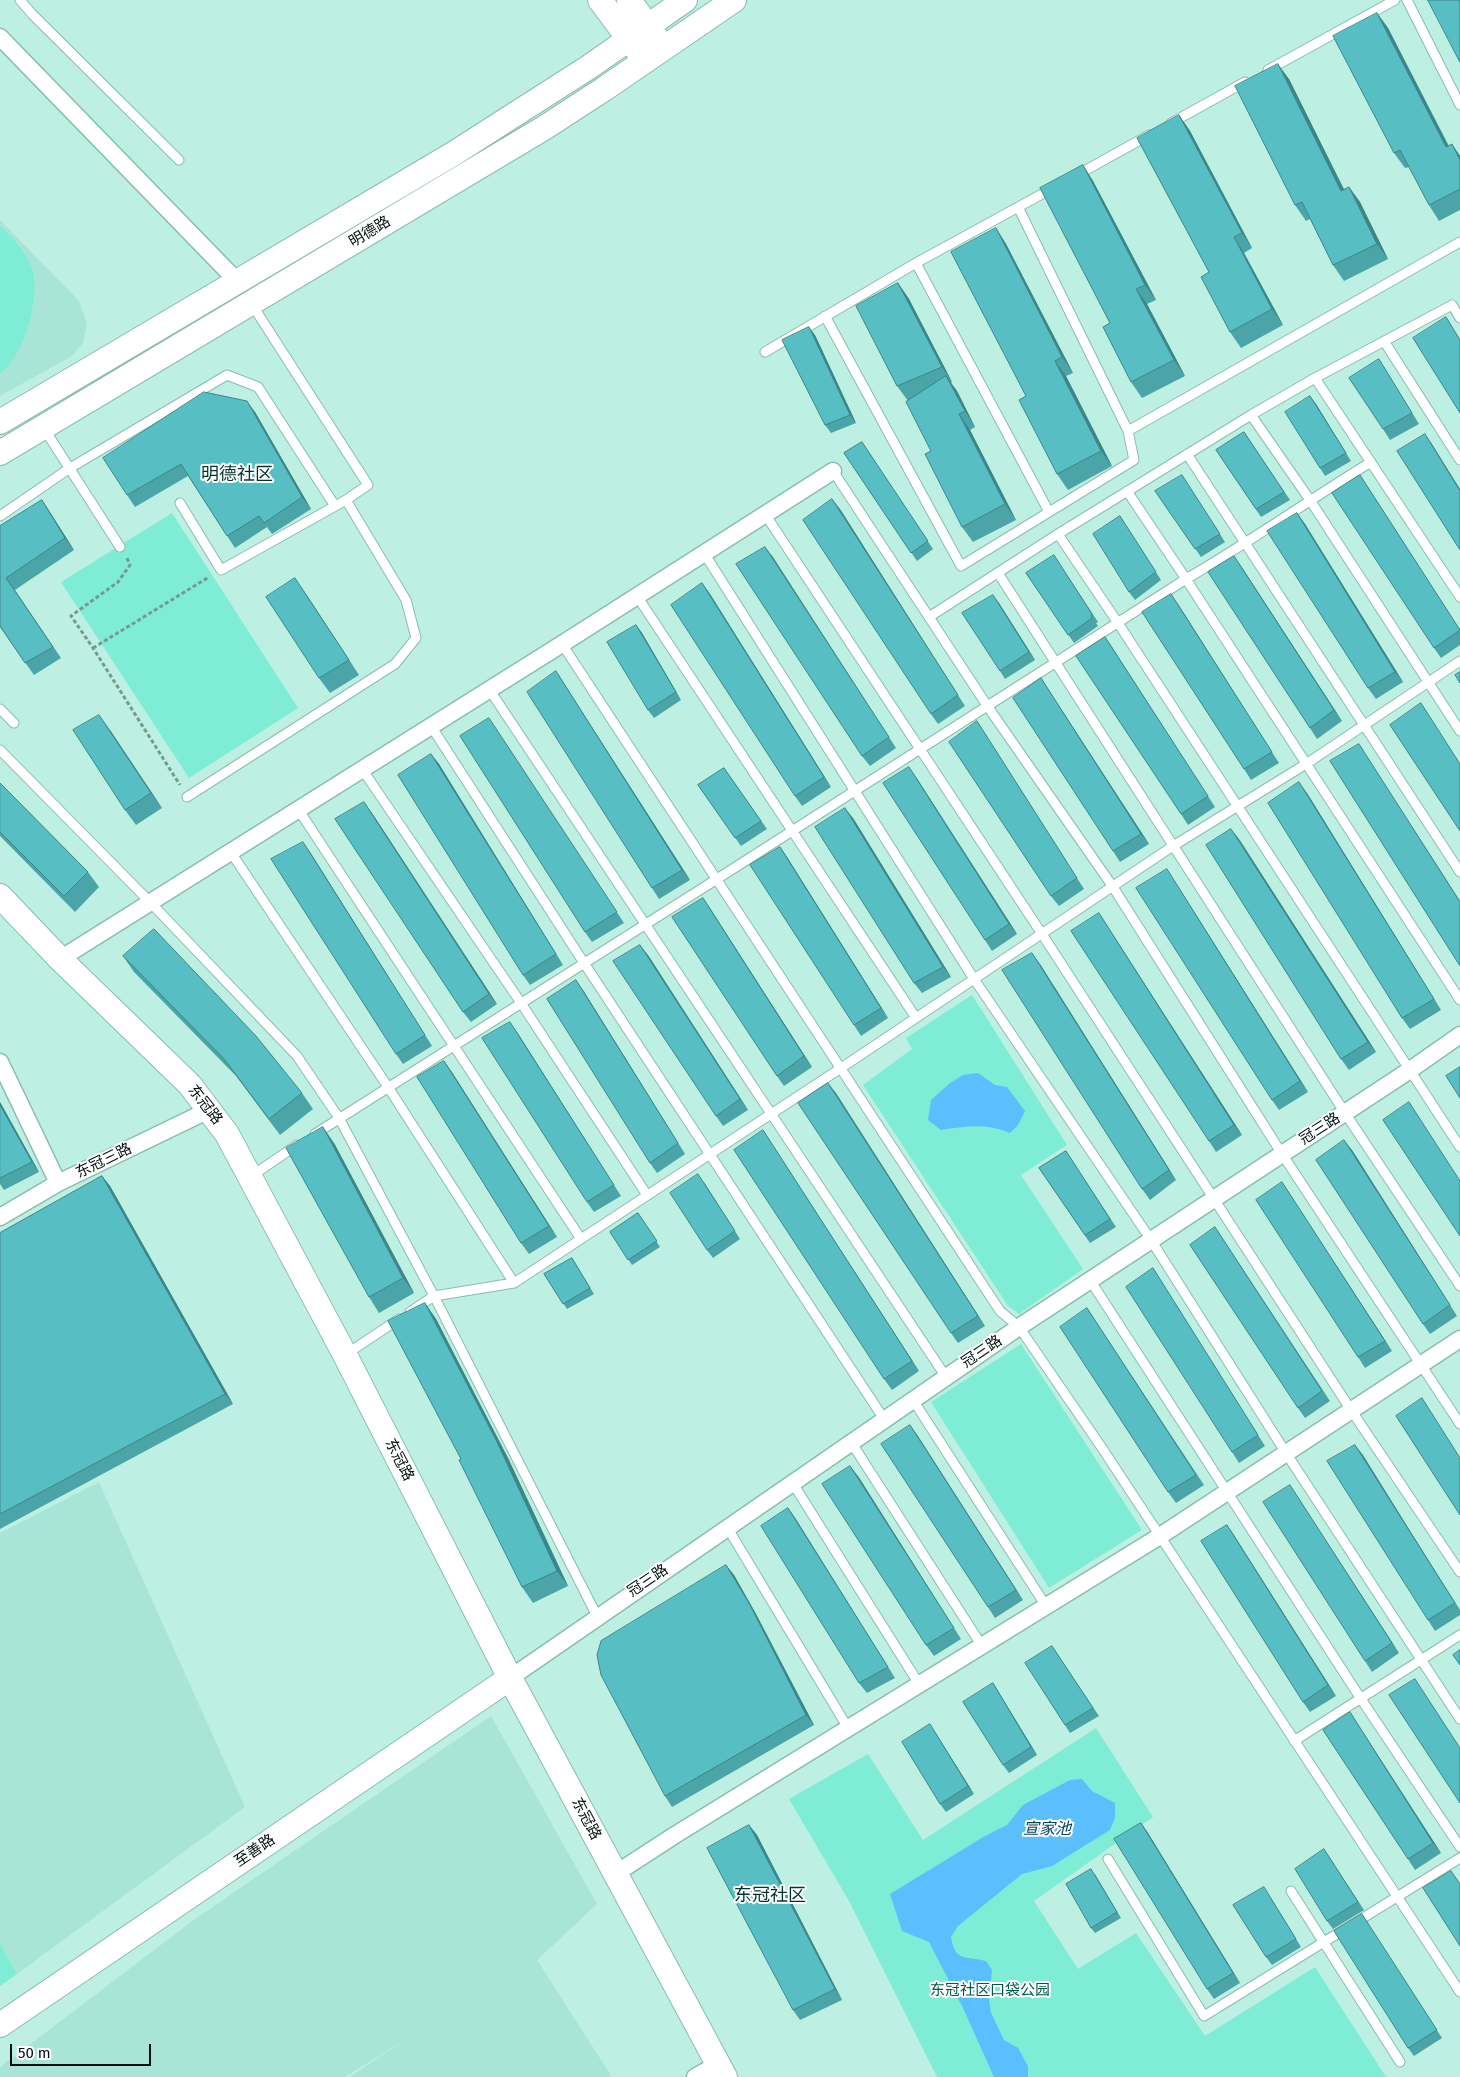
<!DOCTYPE html>
<meta charset="utf-8">
<style>
body{margin:0}
#map{position:relative;width:1460px;height:2077px;overflow:hidden;background:#bdf0e3;font-family:"Fira Sans",sans-serif}
canvas{display:block}
.scale{position:absolute;left:10px;top:2044px;width:141px;height:22px;box-sizing:border-box;border:2px solid #01100c;border-top:0;padding-left:6px;font-size:15px;line-height:18px;white-space:nowrap;color:#01100c;-webkit-text-stroke:4px #fff;paint-order:stroke}
</style>
<div id="map">
<canvas width="1460" height="2077"></canvas>
<div class="scale">50 m</div>
</div>
<script>
const g = document.querySelector('canvas').getContext('2d');
g.lineJoin = 'round';
function fill(path, color) { g.fillStyle = color; g.fill(path, 'evenodd'); }
function stroke(path, color, width, dash) { g.strokeStyle = color; g.lineWidth = width; g.lineCap = dash ? 'butt' : 'round'; g.setLineDash(dash || []); g.stroke(path); }
function label(font, color, halo, rows, align = 'center') {
  g.font = font + ' "Fira Sans","Noto Sans SC",sans-serif'; g.lineWidth = 4; g.setLineDash([]); g.textBaseline = 'middle'; g.strokeStyle = halo; g.fillStyle = color; for (const [text, x, y, turn = 0] of rows) {
    g.save(); g.translate(x, y); g.rotate((+turn || 0) * Math.PI / 180); g.textAlign = isNaN(turn) ? turn : align; if (halo) g.strokeText(text, 0, 0); g.fillText(text, 0, 0); g.restore();
  }
}
fill(new Path2D(`
 M0 220 79 301 87 323 83 343 72 356 0 396Z
 M99 1482 245 1807 17 1974 0 1943V1533Z
 M491 1716 597 1904 537 1960 612 2077H349L408 2038 345 2077H0V2067L195 1919Z`), '#a9e5d6');
fill(new Path2D(`
 M0 226C13 238 24 249 31 266 42 292 25 357 0 373Z
 M172 513 298 708 189 778 61 582Z
 M972 995 1067 1145 1021 1175 1083 1269 1019 1314 1008 1306 863 1085 912 1049 906 1038Z
 M1021 1344 1142 1530 1049 1588 931 1402Z
 M1096 1728 1153 1817 1034 1901 1078 1969 1136 1933 1205 2036 1315 1967 1386 2077H937L849 1901 789 1799 868 1754 923 1840Z
 M0 1943 17 1974 0 1986Z`), '#7fecd5');
fill(new Path2D(`
 M978 1073 995 1085 1007 1087 1025 1111 1018 1125 1010 1133C986 1123 966 1126 941 1130L928 1120 931 1100 950 1083 963 1075Z
 M1082 1779 1092 1791 1115 1803V1818L1110 1830 1052 1866 1022 1874 958 1926 951 1937C955 1962 965 1956 986 1961L992 1970 989 1999 991 2013 1004 2040 1018 2048 1028 2066V2077H994L963 2008 929 1942 902 1931 890 1894 985 1836 1007 1825 1023 1805 1070 1780Z`), '#5abffc');
const lane = new Path2D(`
 M20 0 32 14 179 160
 M1407 0 1460 105
 M1268 70 1395 0
 M1171 123 1245 82
 M1077 175 1149 135
 M1018 207 1128 431
 M916 263 1049 512
 M825 316 961 566 1134 460 1128 431 1460 242
 M1384 341 1460 460
 M765 352 916 263 1053 188
 M1315 378 1460 597
 M1251 415 1310 500 1460 731
 M43 427 120 547
 M1187 454 1460 872
 M833 471 988 707 1113 887 1282 1154 1460 1424
 M1127 491 1186 579 1460 1000
 M180 503 221 570 346 500 368 485 251 303
 M765 514 1042 934 1351 1410 1460 1572
 M0 516 70 468 227 375 258 387 335 506
 M1058 534 1118 623 1460 1147
 M704 553 974 979 1151 1240 1286 1453 1460 1719
 M998 573 1345 1113 1460 1286
 M637 596 916 1018
 M929 617 1058 534 1251 415 1315 378 1452 305 1460 318
 M562 644 1000 1311 1019 1327 1102 1448 1460 1992
 M489 689 946 1377
 M0 709 14 723
 M431 726 584 963 884 1419
 M0 750 149 901 297 1056 339 1118 434 1296 597 1616
 M362 769 521 1003 647 1195
 M187 797 395 664 416 638 406 600 346 500
 M298 809 581 1239
 M230 851 388 1087 514 1283
 M315 1134 717 879 1186 579C1250 542 1309 500 1371 462
 M250 1177 297 1145
 M1090 1280 1361 1699 1460 1847
 M410 1312 434 1296 514 1283 841 1068 1173 846 1306 764 1460 661
 M345 1355 399 1319
 M913 1400 1046 1606
 M851 1442 982 1646
 M792 1482 919 1684
 M727 1527 848 1728
 M1294 1741 1460 1635
 M1108 1859 1204 2016 1460 1858
 M1291 1891 1400 2062`);
const street = new Path2D(`
 M0 37 237 281
 M60 959 562 644 833 471
 M0 1062 58 1183
 M0 1217 58 1183 209 1110
 M510 1678 1019 1327 1410 1070 1460 1035
 M615 1874 675 1835 1160 1536 1460 1339
 M695 2077 718 2064`);
const secondary = new Path2D(`
 M600 0 638 51
 M629 0 657 39
 M0 422 453 154 589 67 685 0
 M0 453 544 128 604 89 734 0
 M0 896 60 959 190 1085 227 1134 345 1355 510 1678 725 2077
 M0 2025 510 1678`);
stroke(lane, '#8abcb0', 11);
stroke(street, '#8abcb0', 19);
stroke(secondary, '#8abcb0', 26);
stroke(new Path2D(`
 M127 558 130 565 118 582 71 616 93 648 180 785
 M93 648 209 577`), '#759a90', 3, [4, 2.5]);
stroke(lane, '#fff', 9);
stroke(street, '#fff', 16);
stroke(secondary, '#fff', 24);
fill(new Path2D(`
 M1377 13 1388 28 1449 146 1452 144 1460 156V210L1439 221 1429 205 1409 167 1405 168 1394 153Z
 M1289 79 1344 189 1349 187 1360 202 1388 259 1344 281 1333 265 1310 219 1306 221 1295 205Z
 M1179 115 1190 131 1252 248 1244 253 1283 325 1241 348 1230 332 1209 272Z
 M1083 165 1093 181 1156 300 1147 304 1185 376 1142 398 1131 382 1110 323Z
 M996 228 1006 244 1073 373 1066 376 1112 466 1068 490 1057 474 1026 396Z
 M898 283 909 299 952 382 951 383 957 391 975 427 970 430 1016 520 973 542 962 527 931 451 908 401 897 386Z
 M815 335 856 423 831 433 825 425Z
 M1379 359 1419 424 1390 440 1383 429Z
 M1316 404 1351 461 1325 476 1320 468Z
 M255 412 311 509 272 534 267 527 235 548 188 476 135 507 127 495Z
 M1244 432 1290 500 1261 517 1216 450Z
 M862 442 933 549 917 561 844 453Z
 M1360 475 1460 630V645L1441 658 1434 648Z
 M1187 483 1225 542 1201 557 1155 491Z
 M42 500 74 550 15 590 61 658 34 675 0 627V526Z
 M840 509 965 706 938 724 931 714Z
 M1297 513 1305 524 1403 682 1376 699 1368 688Z
 M1120 516 1161 580 1135 600 1129 592Z
 M765 547 896 748 870 766 862 756Z
 M1059 563 1098 622 1096 623 1098 626 1074 643 1026 573Z
 M1241 566 1342 721 1317 739 1310 728Z
 M702 583 710 594 831 787 802 806 795 796Z
 M306 594 359 675 330 693 319 678Z
 M999 603 1035 660 1005 679 1000 671Z
 M1178 604 1279 763 1251 780 1244 769Z
 M636 625 642 633 681 700 654 718 648 710Z
 M1105 637 1215 807 1188 825 1181 814Z
 M556 671 690 880 659 899 652 888Z
 M1041 678 1149 844 1120 862 1113 851Z
 M496 729 624 923 592 942 585 932Z
 M110 730 162 808 136 825 125 810Z
 M984 732 1084 889 1059 906 1051 896Z
 M431 754 439 764 563 965 530 985 523 975Z
 M724 768 767 829 741 846 698 785Z
 M916 777 1017 934 992 951 985 940Z
 M0 783 88 872 99 887 75 912 0 836Z
 M1307 793 1441 1010 1410 1029 1402 1018Z
 M372 813 497 1004 471 1022 463 1012Z
 M853 818 951 977 922 993 914 983Z
 M1239 839 1376 1052 1349 1070 1341 1059Z
 M780 847 787 857 888 1018 861 1036 854 1025Z
 M310 852 432 1046 403 1064 396 1054Z
 M1174 880 1308 1092 1279 1110 1272 1100Z
 M703 898 812 1067 784 1086 777 1076Z
 M1099 913 1242 1135 1216 1152 1209 1141Z
 M648 955 748 1110 723 1126 716 1116Z
 M123 956 302 1093 313 1109 280 1135 236 1076 134 972Z
 M1040 964 1176 1180 1150 1200 1142 1189Z
 M583 990 685 1154 657 1173 650 1163Z
 M517 1032 621 1196 594 1212 587 1202Z
 M444 1061 557 1237 529 1254 521 1243Z
 M828 1083 985 1326 958 1343 951 1333Z
 M0 1102 39 1172 4 1190 0 1184Z
 M763 1130 919 1371 892 1390 884 1379Z
 M334 1143 414 1293 379 1313 369 1297Z
 M1352 1150 1457 1316 1430 1334 1423 1324Z
 M1066 1151 1116 1227 1090 1243 1039 1168Z
 M102 1176 110 1186 233 1404 0 1529V1233Z
 M704 1182 740 1239 713 1258 707 1250Z
 M1282 1182 1392 1351 1365 1368 1358 1357Z
 M638 1213 660 1247 632 1265 610 1232Z
 M1215 1227 1330 1401 1305 1418 1298 1408Z
 M572 1258 594 1294 567 1309 544 1274Z
 M1153 1268 1265 1446 1239 1463 1232 1452Z
 M425 1303 436 1319 508 1458 568 1586 533 1603 522 1587 461 1459Z
 M1087 1308 1204 1485 1176 1503 1168 1492Z
 M910 1425 1023 1600 995 1618 988 1607Z
 M1355 1445 1460 1610V1615L1435 1631 1428 1620Z
 M858 1476 961 1639 934 1656 926 1645Z
 M1297 1496 1399 1653 1372 1672 1365 1661Z
 M788 1508 895 1678 867 1693 859 1683Z
 M1227 1525 1336 1696 1310 1712 1303 1702Z
 M726 1565 734 1575 756 1614 814 1725 672 1807 665 1796Z
 M1052 1646 1099 1716 1070 1733 1065 1725Z
 M993 1683 1037 1755 1009 1773 1003 1765Z
 M1350 1712 1441 1853 1415 1870 1408 1859Z
 M935 1732 974 1794 946 1812 940 1804Z
 M1141 1823 1148 1833 1240 1983 1214 1999 1207 1989Z
 M749 1825 757 1835 842 2000 800 2020 793 2010Z
 M1330 1858 1364 1910 1333 1929 1327 1921Z
 M1095 1874 1121 1918 1095 1933 1091 1928Z
 M1269 1895 1301 1947 1272 1965 1266 1957Z
 M1367 1923 1442 2038 1414 2056 1408 2048Z`), '#4ba4a8');
fill(new Path2D(`
 M1377 13 1388 28 1457 163 1446 147Z
 M1278 64 1289 79 1352 206 1341 191Z
 M1179 115 1190 131 1252 248 1242 233Z
 M1452 144 1460 156V160Z
 M1083 165 1093 181 1156 300 1145 285Z
 M1349 187 1360 202 1388 259 1377 244Z
 M996 228 1006 244 1073 373 1062 357Z
 M1234 237 1244 253 1283 325 1272 309Z
 M898 283 909 299 952 382 942 367Z
 M1136 289 1147 304 1185 376 1174 360Z
 M809 327 815 335 856 423 850 415Z
 M1055 361 1066 376 1112 466 1101 451Z
 M946 376 957 391 975 427 965 411Z
 M1310 396 1316 404 1351 461 1346 453Z
 M247 401 255 412 311 509 302 497Z
 M959 414 970 430 1016 520 1005 504Z
 M1425 434 1432 444 1460 489V491Z
 M832 499 840 509 965 706 958 695Z
 M42 500 50 512 74 550 65 538Z
 M1297 513 1305 524 1403 682 1395 672Z
 M765 547 773 557 896 748 889 737Z
 M1234 556 1241 566 1342 721 1334 710Z
 M295 578 306 594 359 675 349 660Z
 M702 583 710 594 831 787 824 777Z
 M1171 594 1178 604 1279 763 1272 752Z
 M993 595 999 603 1035 660 1029 652Z
 M636 625 642 633 681 700 676 692Z
 M1105 637 1112 647 1215 807 1208 796Z
 M556 671 563 682 690 880 682 870Z
 M1041 678 1048 689 1149 844 1141 834Z
 M99 715 110 730 162 808 151 793Z
 M1359 744 1460 901V902Z
 M431 754 439 764 563 965 556 954Z
 M909 767 916 777 1017 934 1009 924Z
 M1299 782 1307 793 1441 1010 1434 999Z
 M364 802 372 813 497 1004 489 994Z
 M845 808 853 818 951 977 943 967Z
 M1231 829 1239 839 1376 1052 1368 1042Z
 M303 842 310 852 432 1046 425 1035Z
 M780 847 787 857 888 1018 881 1008Z
 M1167 869 1174 880 1308 1092 1300 1081Z
 M703 898 710 908 812 1067 804 1056Z
 M1099 913 1106 924 1242 1135 1234 1125Z
 M640 945 648 955 748 1110 740 1099Z
 M1032 953 1040 964 1176 1180 1169 1170Z
 M576 980 583 990 685 1154 678 1143Z
 M510 1022 517 1032 621 1196 614 1185Z
 M444 1061 452 1072 557 1237 549 1226Z
 M828 1083 836 1093 985 1326 978 1316Z
 M0 1102 39 1172 32 1162 0 1105Z
 M323 1127 334 1143 414 1293 403 1278Z
 M763 1130 770 1141 919 1371 912 1361Z
 M1344 1140 1352 1150 1457 1316 1450 1305Z
 M102 1176 110 1186 233 1404 225 1394Z
 M1282 1182 1289 1193 1392 1351 1385 1341Z
 M425 1303 436 1319 508 1458 568 1586 557 1571Z
 M910 1425 918 1436 1023 1600 1016 1590Z
 M1355 1445 1363 1455 1460 1611 1455 1603Z
 M850 1466 858 1476 961 1639 954 1628Z
 M1290 1485 1297 1496 1399 1653 1392 1643Z
 M788 1508 796 1519 895 1678 888 1667Z
 M1227 1525 1234 1535 1336 1696 1328 1685Z
 M726 1565 734 1575 756 1614 814 1725 806 1715Z
 M993 1683 998 1691 1037 1755 1031 1747Z
 M1350 1712 1357 1723 1441 1853 1433 1843Z
 M930 1724 935 1732 974 1794 968 1786Z
 M1141 1823 1148 1833 1240 1983 1233 1973Z
 M749 1825 757 1835 842 2000 835 1989Z`), '#3d8688');
const building = new Path2D(`
 M1428 0H1460V62Z
 M1377 13 1446 147 1452 144 1460 160V189L1429 205 1400 150 1394 153 1333 36Z
 M1278 64 1341 191 1349 187 1377 244 1333 265 1302 202 1295 205 1235 86Z
 M1179 115 1242 233 1234 237 1272 309 1230 332 1201 277 1209 272 1137 138Z
 M1083 165 1145 285 1136 289 1174 360 1131 382 1103 327 1110 323 1040 188Z
 M996 228 1062 357 1055 361 1101 451 1057 474 1019 400 1026 396 951 252Z
 M898 283 942 367 897 386 856 306Z
 M1446 317 1460 340V413L1413 338Z
 M809 327 850 415 825 425 782 340Z
 M1379 359 1412 413 1383 429 1349 378Z
 M946 376 965 411 959 414 1005 504 962 527 925 454 931 451 906 402Z
 M204 392 247 401 302 497 264 523 259 516 227 536 181 464 127 495 103 458Z
 M1310 396 1346 453 1320 468 1285 412Z
 M1244 432 1284 492 1256 509 1216 450Z
 M1425 434 1460 491V550L1397 451Z
 M862 442 928 541 911 553 844 453Z
 M1182 475 1220 534 1195 549 1155 491Z
 M1360 475 1460 630 1434 648 1332 493Z
 M832 499 958 695 931 714 803 520Z
 M42 500 65 538 6 578 53 647 25 663 0 626V526Z
 M1297 513 1395 672 1368 688 1267 531Z
 M1120 516 1156 572 1129 592 1093 534Z
 M765 547 889 737 862 756 736 564Z
 M1054 555 1092 614 1091 615 1092 618 1068 635 1026 573Z
 M1234 556 1334 710 1310 728 1208 572Z
 M295 578 349 660 319 678 266 597Z
 M702 583 824 777 795 796 671 605Z
 M1171 594 1272 752 1244 769 1142 612Z
 M993 595 1029 652 1000 671 962 613Z
 M636 625 676 692 648 710 607 642Z
 M1105 637 1208 796 1181 814 1076 656Z
 M556 671 682 870 652 888 527 692Z
 M1460 672V683L1455 675Z
 M1041 678 1141 834 1113 851 1013 698Z
 M1421 703 1460 764V831L1390 725Z
 M99 715 151 793 125 810 73 730Z
 M489 718 617 912 585 932 460 736Z
 M977 721 1077 878 1051 896 949 742Z
 M1359 744 1460 902V966L1330 761Z
 M431 754 556 954 523 975 398 775Z
 M909 767 1009 924 985 940 883 783Z
 M724 768 761 821 735 838 698 785Z
 M1299 782 1434 999 1402 1018 1268 803Z
 M0 783 88 872 64 896 0 832Z
 M364 802 489 994 463 1012 335 819Z
 M845 808 943 967 914 983 815 827Z
 M1231 829 1368 1042 1341 1059 1206 845Z
 M303 842 425 1035 396 1054 271 859Z
 M780 847 881 1008 854 1025 750 865Z
 M1167 869 1300 1081 1272 1100 1136 888Z
 M703 898 804 1056 777 1076 672 917Z
 M1099 913 1234 1125 1209 1141 1071 931Z
 M154 929 256 1036 302 1093 269 1119 225 1060 123 956Z
 M640 945 740 1099 716 1116 613 961Z
 M1032 953 1169 1170 1142 1189 1002 970Z
 M576 980 678 1143 650 1163 547 999Z
 M510 1022 614 1185 587 1202 482 1038Z
 M444 1061 549 1226 521 1243 417 1077Z
 M1460 1067V1098L1446 1076Z
 M828 1083 978 1316 951 1333 798 1103Z
 M1409 1102 1460 1181V1236L1383 1120Z
 M0 1105 32 1162 0 1178Z
 M323 1127 403 1278 369 1297 286 1148Z
 M763 1130 912 1361 884 1379 734 1150Z
 M1344 1140 1450 1305 1423 1324 1316 1160Z
 M1066 1151 1110 1219 1085 1235 1039 1168Z
 M698 1174 735 1231 707 1250 670 1193Z
 M102 1176 225 1394 0 1514V1233Z
 M1282 1182 1385 1341 1358 1357 1256 1200Z
 M638 1213 657 1241 628 1260 610 1232Z
 M1215 1227 1322 1391 1298 1408 1190 1245Z
 M572 1258 590 1288 563 1304 544 1274Z
 M1153 1268 1258 1435 1232 1452 1126 1287Z
 M425 1303 497 1442 557 1571 522 1587 459 1460 461 1459 388 1321Z
 M1087 1308 1196 1475 1168 1492 1060 1327Z
 M1422 1398 1460 1458V1515L1396 1416Z
 M910 1425 1016 1590 988 1607 881 1444Z
 M1355 1445 1455 1603 1428 1620 1327 1461Z
 M850 1466 954 1628 926 1645 822 1484Z
 M1290 1485 1392 1643 1365 1661 1263 1502Z
 M788 1508 888 1667 859 1683 761 1526Z
 M1227 1525 1328 1685 1303 1702 1201 1541Z
 M726 1565 749 1603 806 1715 665 1796 601 1675 597 1655 601 1641Z
 M1052 1646 1093 1708 1065 1725 1025 1663Z
 M1460 1650V1665L1453 1655Z
 M1415 1679 1460 1748V1803L1389 1695Z
 M993 1683 1031 1747 1003 1765 963 1702Z
 M1350 1712 1433 1843 1408 1859 1323 1730Z
 M930 1724 968 1786 940 1804 902 1742Z
 M1141 1823 1233 1973 1207 1989 1114 1839Z
 M749 1825 835 1989 793 2010 707 1848Z
 M1324 1849 1358 1902 1327 1921 1295 1869Z
 M1091 1869 1117 1912 1091 1928 1066 1884Z
 M1451 1871 1460 1884V1946L1423 1888Z
 M1264 1887 1296 1939 1266 1957 1233 1905Z
 M1362 1914 1437 2030 1408 2048 1334 1931Z`);
fill(building, '#57bfc3');
stroke(building, '#3d8688', 1);
label('15px', '#01100c', '#fff', [
 ["明德路",370,232,-31],
 ["东冠路",205,1105,52],
 ["冠三路",1320,1129,-33],
 ["东冠三路",104,1161,-26],
 ["冠三路",982,1352,-34],
 ["东冠路",399,1460,63],
 ["冠三路",648,1581,-34],
 ["东冠路",586,1819,62],
 ["至善路",255,1851,-34]
]);
label('15px', '#00584a', '#fff', [
 ["东冠社区口袋公园",990,1991]
]);
label('italic 16px', '#04415f', '#fff', [
 ["宣家池",1047,1830]
]);
label('18px', '#00342b', '#fff', [
 ["明德社区",237,475],
 ["东冠社区",770,1896]
]);
</script>
